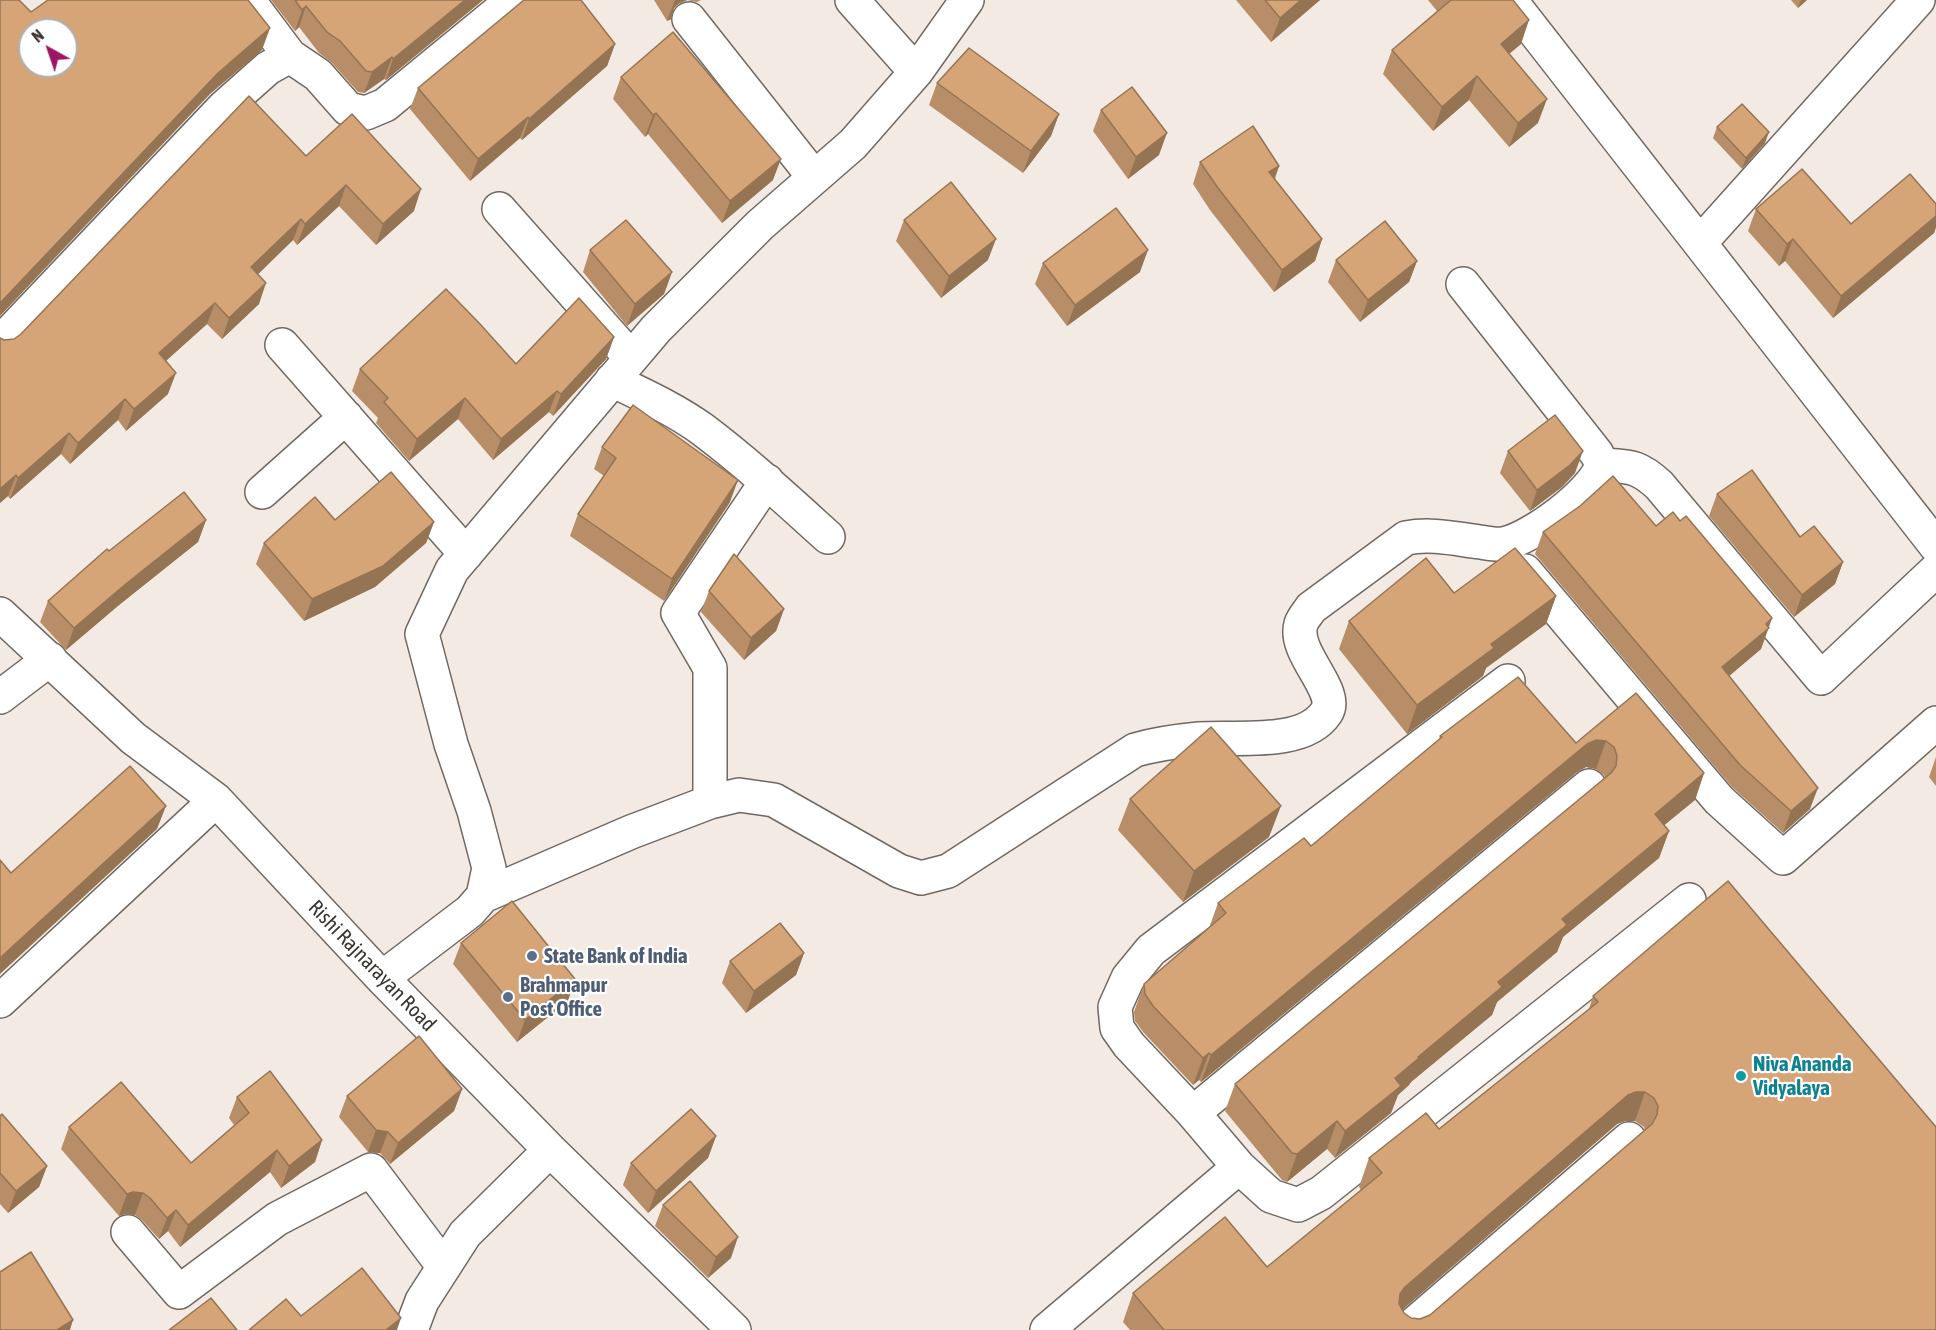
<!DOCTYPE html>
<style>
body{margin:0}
#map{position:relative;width:1936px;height:1330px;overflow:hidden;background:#f3ebe3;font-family:"Asap Condensed",sans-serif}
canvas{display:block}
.north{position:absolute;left:18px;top:18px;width:60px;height:60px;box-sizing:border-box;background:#fff;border:2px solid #b0afad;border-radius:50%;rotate:320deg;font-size:16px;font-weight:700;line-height:24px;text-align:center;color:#393633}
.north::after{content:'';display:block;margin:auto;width:21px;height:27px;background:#9d1564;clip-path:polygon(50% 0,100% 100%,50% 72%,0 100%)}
</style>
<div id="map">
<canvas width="1936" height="1330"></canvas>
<div class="north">N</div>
</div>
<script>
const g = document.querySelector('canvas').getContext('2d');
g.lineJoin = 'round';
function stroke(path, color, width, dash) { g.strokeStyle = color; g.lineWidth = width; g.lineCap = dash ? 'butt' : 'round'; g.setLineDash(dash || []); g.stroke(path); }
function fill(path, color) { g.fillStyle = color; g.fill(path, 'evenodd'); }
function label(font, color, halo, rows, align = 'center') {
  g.font = font + ' "Asap Condensed",sans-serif'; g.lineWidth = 4.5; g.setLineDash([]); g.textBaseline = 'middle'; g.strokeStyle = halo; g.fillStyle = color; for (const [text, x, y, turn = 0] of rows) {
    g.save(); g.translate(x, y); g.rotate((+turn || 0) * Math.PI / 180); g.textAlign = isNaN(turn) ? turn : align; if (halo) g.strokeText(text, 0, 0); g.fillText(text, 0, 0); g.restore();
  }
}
const minor = new Path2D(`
 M248 0 290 56
 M852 0 916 72
 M1510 0 1936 546
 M689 19 814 177
 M499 209 631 358
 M1700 243 1918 0
 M0 343 224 107 268 68 290 56 318 75 348 109 366 113 385 105 513 0
 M282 345 466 554
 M612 380C643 395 674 409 702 429 746 462 787 500 828 537
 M1602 465C1630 467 1637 465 1659 485L1821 678 1936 570
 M262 492 346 417
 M1525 571 1719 800 1783 858 1936 723
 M0 614 133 738 216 800 382 978 550 1150 734 1330
 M0 697 50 659
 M710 802V668L678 613 767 481
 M483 896 631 832 710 802 739 795 774 800 899 871 921 878 948 871 1135 750C1156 744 1178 741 1199 739 1235 736 1303 747 1326 713 1341 691 1292 653 1301 624 1303 618 1308 613 1311 608L1406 538C1431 533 1456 539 1480 542 1487 543 1496 545 1503 544 1531 539 1594 492 1602 465L1597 454 1463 284
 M382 978 470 911 483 896 489 868 474 811 451 744 422 634 452 570 656 329 760 225 853 144 916 72 967 0
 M0 1001 216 800
 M1193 1113 1589 786
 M1239 1167 1193 1113 1129 1045 1117 1028 1115 1007 1128 978 1151 950 1508 681
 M128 1232 179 1292 277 1219 371 1170 444 1267
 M411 1330 422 1301 465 1234 550 1150
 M1047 1330 1239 1167 1271 1196 1298 1205 1321 1193 1689 900
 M1407 1330 1629 1139`);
stroke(minor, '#706962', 36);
stroke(minor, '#fff', 33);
fill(new Path2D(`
 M271 0H483L386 80 384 79 364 93 358 92 332 63 319 53 299 27 295 31Z
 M654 0H701L697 2 687 0 678 4 674 8 671 19 667 21Z
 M1236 0H1320L1271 42Z
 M1428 0H1513L1521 44 1509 54 1538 123 1509 147 1469 100 1433 131 1383 74 1392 50 1437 11Z
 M1791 0H1807L1798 8Z
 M615 44 607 66 522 140 520 138 470 181 410 109 418 88Z
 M621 77 773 180 722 223 648 134 645 137 613 99Z
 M937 83 1059 114 1051 136 1023 173 929 105Z
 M1101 110 1159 155 1128 179 1093 131Z
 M1717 127 1765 143 1742 169 1713 138Z
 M306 156 414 211 376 245 339 206 297 245 293 240 258 274 259 304 222 339 207 324 166 361 168 394 126 431 118 420 70 464 61 454 10 499 8 496 0 503V338L4 340 14 339Z
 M1200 162 1279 166 1275 179 1322 239 1315 261 1274 292 1210 210 1193 184Z
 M1936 204V227L1934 233 1833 318 1785 261 1779 266 1748 231 1756 209 1851 224Z
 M904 220 988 260 941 298 896 241Z
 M590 250 672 272 664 294 627 326 583 272Z
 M1336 260 1417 261 1409 282 1360 322 1328 282Z
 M1043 263 1140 272 1067 326 1035 284Z
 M614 337 606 359 553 416 549 412 493 460 458 419 409 461 376 423 378 418 352 391 360 369 516 364Z
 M602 447 730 502 664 601 570 536 578 514 604 476 594 469Z
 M1508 451 1575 473 1562 487 1530 511 1500 473Z
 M1717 494 1800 537 1843 562 1835 584 1794 617 1709 516Z
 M206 520 198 542 119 605 66 650 40 622 48 601 109 551Z
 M335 520 434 522 426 543 375 587 304 621 256 564 264 543Z
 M1680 521 1772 618 1761 649 1729 676 1810 809 1783 833 1732 787 1535 554 1543 532 1656 526Z
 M709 591 784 609 776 631 744 660 701 612Z
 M1556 596 1546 624 1486 668 1483 676 1407 734 1339 649 1349 621Z
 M1636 693 1704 773 1695 800 1664 825 1669 831 1659 858 1563 937 1557 952 1497 1002 1492 1015 1411 1082 1409 1085 1398 1095 1391 1113 1335 1158 1327 1149 1287 1182 1282 1180 1225 1111 1235 1084 1605 778 1604 775 1596 769 1586 767 1577 772 1201 1082 1199 1080 1193 1085 1144 1033 1135 1021 1134 1012 1144 984 1209 928 1218 903 1311 846 1439 740 1440 736 1576 743Z
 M1936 757V786L1929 777Z
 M1130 799 1269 837 1183 902 1118 830Z
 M461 943 568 1001 517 1042 453 964Z
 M804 953 796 975 746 1013 722 983 730 961Z
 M1593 996 1936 1330H1130L1123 1322 1133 1293 1267 1267 1361 1190 1359 1187 1369 1158 1439 1129 1589 1009ZM1625 1121H1635L1644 1127 1645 1130 1430 1315 1420 1319 1411 1318 1404 1313 1402 1310 1617 1124Z
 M462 1089 454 1111 390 1164 380 1153 368 1152 339 1117 347 1096Z
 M237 1097 322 1140 315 1162 281 1188 270 1172 180 1247 168 1231 159 1239 142 1220 135 1215 125 1214 119 1216 61 1149 69 1127 191 1163 234 1125 229 1118Z
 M0 1116 47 1166 39 1187 8 1213 0 1204Z
 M716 1136 708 1158 648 1213 623 1185 631 1163Z
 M663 1205 731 1258 708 1278 655 1226Z`), '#b78e67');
fill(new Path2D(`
 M465 0H483L386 80 393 59Z
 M675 0H687L678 4 674 8 671 19 667 21Z
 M1301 0H1320L1271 42 1280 18Z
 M1801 0H1807L1798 8Z
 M306 6 299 27 295 31 302 10Z
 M1529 20 1521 44 1492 68 1501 44Z
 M270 28 262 50 210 94 0 316V303L218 73Z
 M615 44 607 66 522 140 529 119Z
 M392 57 384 79 364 93 372 72Z
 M1477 76 1469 100 1433 131 1442 107Z
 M1547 99 1538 123 1509 147 1518 123Z
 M656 113 648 134 645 137 653 115Z
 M1059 114 1051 136 1023 173 1031 151Z
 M528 117 520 138 470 181 478 159Z
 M1769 132 1765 143 1742 169 1746 158Z
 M1167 133 1159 155 1128 179 1136 157Z
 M781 159 773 180 722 223 730 201Z
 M1279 166 1271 187 1269 172Z
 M346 185 339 206 297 245 305 224Z
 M421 189 414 211 376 245 383 224Z
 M1936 216V227L1934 233 1833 318 1841 296Z
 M301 219 293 240 244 288 251 267Z
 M996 239 988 260 941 298 949 276Z
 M1322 239 1315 261 1274 292 1282 270Z
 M1793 239 1785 261 1779 266 1787 244Z
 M1148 250 1140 272 1067 326 1075 305Z
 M1417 261 1409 282 1360 322 1368 300Z
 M672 272 664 294 627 326 635 304Z
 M266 283 259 304 222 339 229 318Z
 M215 303 207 324 151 374 159 353Z
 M614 337 606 359 553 416 561 394Z
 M176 373 168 394 126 431 134 409Z
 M557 391 549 412 493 460 501 439Z
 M465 398 458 419 409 461 417 439Z
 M125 399 118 420 70 464 78 443Z
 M69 433 61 454 10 499 18 478Z
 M1583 451 1575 473 1562 487 1530 511 1537 490Z
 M16 475 8 496 0 503V489Z
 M738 480 730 502 664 601 672 579Z
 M206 520 198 542 119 605 66 650 74 628 127 583Z
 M434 522 426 543 375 587 304 621 312 599Z
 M1843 562 1835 584 1794 617 1802 595Z
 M1556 596 1546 624 1486 668 1483 676 1407 734 1417 705 1491 644Z
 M784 609 776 631 744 660 751 638Z
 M1772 618 1761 649 1715 688 1722 667 1766 624Z
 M1596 740 1606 741 1596 769 1586 767 1577 772 1201 1082 1211 1055 1587 744Z
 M1704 773 1695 800 1645 841 1655 814Z
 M1818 788 1810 809 1783 833 1791 811Z
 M166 806 157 829 0 974V958Z
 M1281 806 1269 837 1183 902 1194 871Z
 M1669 831 1659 858 1563 937 1557 952 1497 1002 1492 1015 1411 1082 1409 1085 1398 1095 1391 1113 1335 1158 1345 1131 1395 1078 1498 982 1562 919Z
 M804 953 796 975 746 1013 754 991Z
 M575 979 568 1001 517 1042 525 1020Z
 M1209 1053 1199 1080 1193 1085 1203 1058Z
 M462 1089 454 1111 390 1164 398 1143Z
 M1636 1092H1645L1635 1121H1625L1617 1124 1395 1316 1400 1294 1405 1287 1628 1095Z
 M1337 1121 1327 1149 1287 1182 1297 1154Z
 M376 1130 388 1132 380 1153 368 1152Z
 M716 1136 708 1158 648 1213 656 1191Z
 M322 1140 315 1162 281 1188 289 1166Z
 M277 1150 270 1172 180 1247 188 1225Z
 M47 1166 39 1187 8 1213 16 1191Z
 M133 1192 143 1193 135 1215 125 1214 119 1216 127 1194Z
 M176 1210 168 1231 159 1239 167 1218Z
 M738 1237 731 1258 708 1278 716 1257Z
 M401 1318 397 1330H386Z
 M73 1320 70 1330H57Z`), '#957454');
const building = new Path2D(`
 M0 0H19L31 12 48 0H248L270 28 218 73 0 303ZM30 30H66V66H30Z
 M295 0H465L393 59 392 57 372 72 366 71 340 41 327 32 306 6 302 10Z
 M524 0H581L615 44 529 119 528 117 478 159 418 88Z
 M1265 0H1301L1280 18Z
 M1451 0H1513L1529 20 1501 44 1547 99 1518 123 1477 76 1442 107 1392 50Z
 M673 32 781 159 730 201 656 113 653 115 621 77Z
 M969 48 1059 114 1031 151 937 83Z
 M1132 87 1167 133 1136 157 1101 110Z
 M249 96 306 156 352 114 421 189 383 224 346 185 305 224 301 219 251 267 266 283 229 318 215 303 159 353 176 373 134 409 125 399 78 443 69 433 18 478 16 475 0 489V338L4 340 14 339 21 334Z
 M1742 104 1769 132 1746 158 1717 127Z
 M1253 126 1279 166 1269 172 1322 239 1282 270 1218 188 1200 162Z
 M1802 169 1851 224 1910 174 1936 204V216L1841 296 1793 239 1787 244 1756 209Z
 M951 182 996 239 949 276 904 220Z
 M1116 208 1148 250 1075 305 1043 263Z
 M626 220 672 272 635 304 590 250Z
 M1385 221 1417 261 1368 300 1336 260Z
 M446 289 480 324 516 364 579 298 614 337 561 394 557 391 501 439 465 398 417 439 384 402 388 398 360 369Z
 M633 405 738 480 672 579 578 514 616 458 602 447Z
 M1555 415 1583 451 1570 465 1537 490 1508 451Z
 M1752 470 1800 537 1814 526 1843 562 1802 595 1717 494Z
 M391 472 434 522 383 566 312 599 264 543 315 497 335 520Z
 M1613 476 1656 526 1673 512 1680 521 1686 516 1772 618 1766 624 1769 628 1722 667 1818 788 1791 811 1740 765 1543 532 1580 506Z
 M184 492 206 520 127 583 74 628 48 601 107 549 109 551Z
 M1515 548 1556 596 1491 644 1494 648 1417 705 1349 621 1426 558 1454 593Z
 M734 554 784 609 751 638 709 591Z
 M1518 677 1576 743 1636 693 1704 773 1655 814 1669 831 1562 919 1567 925 1498 982 1502 987 1418 1057 1419 1058 1395 1078 1401 1086 1345 1131 1337 1121 1297 1154 1292 1153 1235 1084 1611 773 1616 766 1617 756 1614 747 1606 741 1596 740 1587 744 1211 1055 1209 1053 1203 1058 1153 1006 1145 994 1144 984 1226 913 1218 903 1304 838 1311 846 1442 737 1440 736Z
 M1211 727 1281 806 1194 871 1130 799Z
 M130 766 166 806 0 958V860L11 873Z
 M1728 881 1936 1127V1330H1164L1133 1293 1225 1217 1267 1267 1382 1173 1369 1158 1426 1113 1439 1129 1598 1002 1593 996ZM1636 1092H1645L1654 1098 1658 1106 1657 1115 1652 1124 1430 1315 1420 1319 1411 1318 1404 1313 1399 1304 1400 1294 1405 1287 1628 1095Z
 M512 901 575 979 525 1020 461 943Z
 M780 923 804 953 754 991 730 961Z
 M419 1036 462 1089 398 1143 388 1132 376 1130 347 1096Z
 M270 1071 322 1140 289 1166 277 1150 188 1225 176 1210 167 1218 150 1198 143 1193 133 1192 127 1194 69 1127 121 1082 191 1163 249 1113 237 1097Z
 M691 1109 716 1136 656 1191 631 1163Z
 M2 1114 47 1166 16 1191 0 1173V1116Z
 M690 1181 738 1237 716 1257 663 1205Z
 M31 1252 73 1320 57 1330H0V1272Z
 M362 1268 401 1318 386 1330H249L286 1299 301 1316Z
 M211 1298 237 1330H169Z`);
fill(building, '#d5a578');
stroke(building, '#957454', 1.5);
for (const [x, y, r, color] of [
 [532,956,6,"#5c6f8a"],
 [508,997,6,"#5c6f8a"],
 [1741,1076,6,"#0f9aa8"]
]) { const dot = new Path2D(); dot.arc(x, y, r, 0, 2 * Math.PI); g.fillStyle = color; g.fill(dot); stroke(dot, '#fff', 2); }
label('bold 21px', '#4e5e75', '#fff', [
 ["State Bank of India",544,956],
 ["Brahmapur",520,985],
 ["Post Office",520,1009]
], 'left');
label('21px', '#393633', '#fff', [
 ["Rishi Rajnarayan Road",372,966,46]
]);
label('bold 21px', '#0d838f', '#fff', [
 ["Niva Ananda",1753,1064],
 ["Vidyalaya",1753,1088]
], 'left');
</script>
